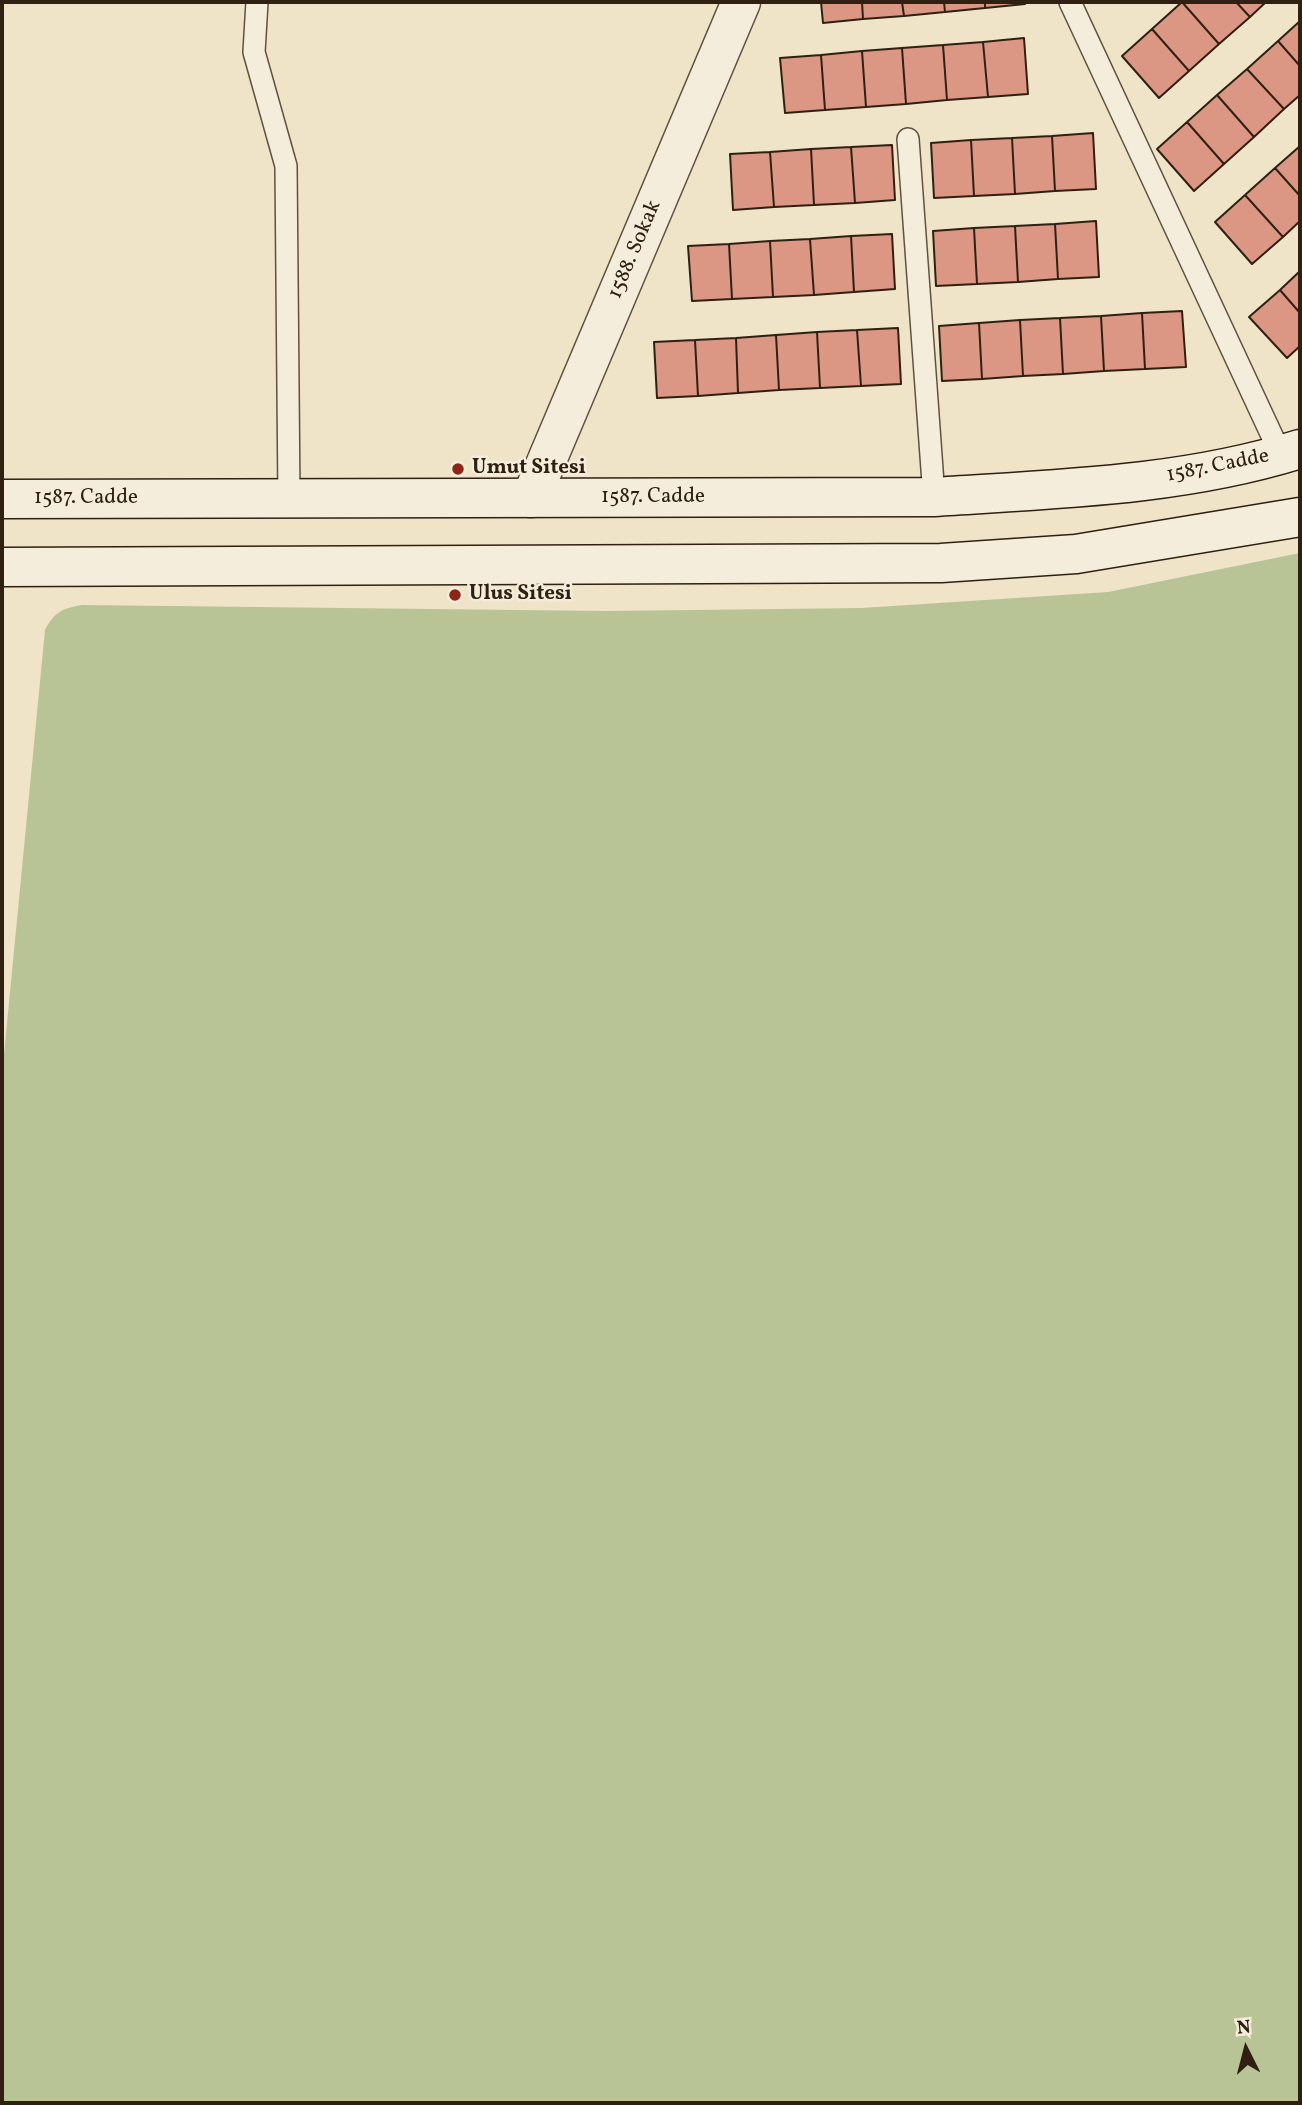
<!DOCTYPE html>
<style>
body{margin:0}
#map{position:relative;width:1302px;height:2105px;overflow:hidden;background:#efe4c8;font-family:Vollkorn,serif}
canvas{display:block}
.frame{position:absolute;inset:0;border:4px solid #2f2011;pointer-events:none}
.north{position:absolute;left:1211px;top:2014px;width:70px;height:70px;-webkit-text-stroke:5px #f5eddb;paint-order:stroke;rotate:354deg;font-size:19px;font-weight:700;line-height:28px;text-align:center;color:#2f2011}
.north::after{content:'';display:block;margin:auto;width:24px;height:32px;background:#2f2011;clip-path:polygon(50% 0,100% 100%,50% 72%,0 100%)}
</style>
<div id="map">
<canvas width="1302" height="2105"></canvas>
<div class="frame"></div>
<div class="north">N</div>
</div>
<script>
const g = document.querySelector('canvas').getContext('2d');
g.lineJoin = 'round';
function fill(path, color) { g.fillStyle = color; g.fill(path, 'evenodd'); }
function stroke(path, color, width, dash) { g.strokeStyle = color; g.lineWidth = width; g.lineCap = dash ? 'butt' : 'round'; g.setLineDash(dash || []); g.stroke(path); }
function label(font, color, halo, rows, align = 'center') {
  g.font = font + ' Vollkorn,serif'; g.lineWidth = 5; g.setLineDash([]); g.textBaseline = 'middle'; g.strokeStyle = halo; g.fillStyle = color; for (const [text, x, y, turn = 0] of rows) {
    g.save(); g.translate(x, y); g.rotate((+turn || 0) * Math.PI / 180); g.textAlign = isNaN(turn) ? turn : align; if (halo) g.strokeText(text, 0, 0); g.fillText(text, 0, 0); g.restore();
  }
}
fill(new Path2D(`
 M1300 553V2103H2V1075L45 630C54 612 63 608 82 605L606 611 862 608 1108 592Z`), '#b9c496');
const building = new Path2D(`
 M821 2H862L863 19 823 23Z
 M862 2H902L904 16 863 19Z
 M902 2H944L945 12 904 16Z
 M944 2H985V8L945 12Z
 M985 2H1025V4L985 8Z
 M1182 2H1236L1250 17 1219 44Z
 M1182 2 1219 44 1189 71 1152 29Z
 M1236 2H1266L1250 17Z
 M1300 21V66L1278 41Z
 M1152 29 1189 71 1159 98 1122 56Z
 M1024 38 1028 94 988 97 983 42Z
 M1278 41 1300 66V95L1284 109 1247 69Z
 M983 42 988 97 947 100 943 45Z
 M943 45 947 100 906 104 902 48Z
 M902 48 906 104 866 107 862 51Z
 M862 51 866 107 825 110 821 55Z
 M821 55 825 110 785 113 780 58Z
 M1247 69 1284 109 1254 137 1217 95Z
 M1217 95 1254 137 1224 164 1187 122Z
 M1187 122 1224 164 1194 191 1157 149Z
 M1093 133 1096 189 1055 191 1052 136Z
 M1052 136 1055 191 1015 194 1012 138Z
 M1012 138 1015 194 974 196 971 140Z
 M971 140 974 196 934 198 931 143Z
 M892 145 895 200 855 203 851 147Z
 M1300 146V196L1275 168Z
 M851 147 855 203 814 205 811 149Z
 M811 149 814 205 774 207 770 152Z
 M770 152 774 207 733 210 730 154Z
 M1275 168 1300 196V221L1283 237 1245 195Z
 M1245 195 1283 237 1252 264 1215 222Z
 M1096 221 1099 277 1058 279 1055 224Z
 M1055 224 1058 279 1018 282 1015 226Z
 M1015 226 1018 282 977 284 974 228Z
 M974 228 977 284 936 286 933 231Z
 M892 234 895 289 854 292 851 236Z
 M851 236 854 292 814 295 810 239Z
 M810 239 814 295 773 297 770 241Z
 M770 241 773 297 732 299 729 244Z
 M729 244 732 299 692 301 688 246Z
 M1300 271V313L1280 290Z
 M1280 290 1300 313V346L1287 358 1249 317Z
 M1182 311 1186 367 1145 369 1142 313Z
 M1142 313 1145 369 1104 371 1101 316Z
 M1101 316 1104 371 1063 374 1060 318Z
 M1060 318 1063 374 1023 376 1020 320Z
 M1020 320 1023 376 982 379 979 323Z
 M979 323 982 379 942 381 939 326Z
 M898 328 901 384 861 386 857 330Z
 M857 330 861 386 820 388 817 332Z
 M817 332 820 388 779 390 776 335Z
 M776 335 779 390 738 393 736 338Z
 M736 338 738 393 698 396 695 340Z
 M695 340 698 396 657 398 654 342Z`);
fill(building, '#db9684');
stroke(building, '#2f2011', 2);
const service = new Path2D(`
 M257 2 254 52 286 166 289 499
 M1070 2 1281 455
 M908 139 934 497`);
const minor = new Path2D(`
 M531 498 741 2`);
const secondary = new Path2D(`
 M2 499 934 497C1057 489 1182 486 1300 449
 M2 567 941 563 1076 554 1300 517`);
stroke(service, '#5f513f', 24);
stroke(minor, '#5f513f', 41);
stroke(secondary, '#2f2011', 41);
stroke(service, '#f5eddb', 21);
stroke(minor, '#f5eddb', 38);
stroke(secondary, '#f5eddb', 38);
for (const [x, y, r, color] of [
 [458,469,7,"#8f2418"],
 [455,595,7,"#8f2418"]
]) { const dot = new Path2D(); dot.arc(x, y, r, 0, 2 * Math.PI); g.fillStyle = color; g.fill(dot); stroke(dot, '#f5eddb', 2.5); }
label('21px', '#2f2011', '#f5eddb', [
 ["1588. Sokak",636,250,-67],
 ["1587. Cadde",1218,467,-11],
 ["1587. Cadde",653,498],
 ["1587. Cadde",86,499]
]);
label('bold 21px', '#2f2011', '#f5eddb', [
 ["Umut Sitesi",472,469],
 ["Ulus Sitesi",469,595]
], 'left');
</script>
